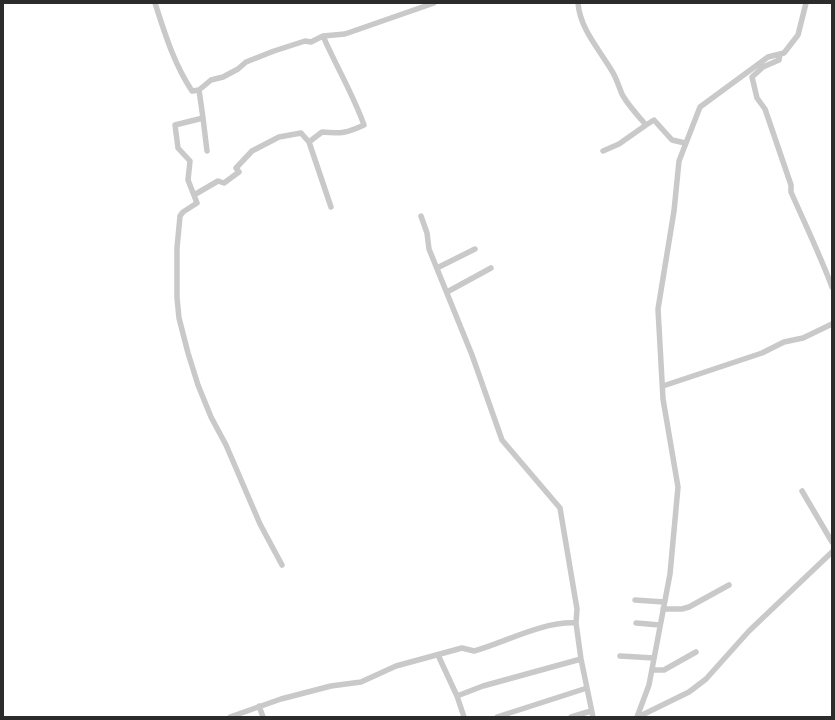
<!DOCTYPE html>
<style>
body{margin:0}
#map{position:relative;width:835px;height:720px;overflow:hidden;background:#fff;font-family:Inter,sans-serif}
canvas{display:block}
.frame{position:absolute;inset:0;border:4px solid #2c2c2c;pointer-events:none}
</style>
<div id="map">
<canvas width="835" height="720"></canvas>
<div class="frame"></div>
</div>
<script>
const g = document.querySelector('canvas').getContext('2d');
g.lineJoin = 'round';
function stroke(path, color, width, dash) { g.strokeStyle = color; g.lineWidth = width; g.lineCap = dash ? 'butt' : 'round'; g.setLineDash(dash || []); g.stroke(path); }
stroke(new Path2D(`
 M155 3C165 34 174 64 192 91L199 90 203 118 175 125 178 148 190 161 188 180 197 203 183 212 180 216 177 248V298L179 318 188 353 198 385 211 417 226 445 260 524 282 565
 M578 3C580 29 599 49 612 71 617 79 619 88 623 96 629 106 638 116 646 125L654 120 672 140 685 143
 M323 36C336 66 353 94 364 125 347 133 341 134 322 132L309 142 331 207
 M780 54 779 60 763 67 752 77 757 98 765 109 791 185V192C805 224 820 255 832 287
 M199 90 211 80 223 77 238 69 246 62 274 51 305 41 311 42 323 36 345 34 434 3
 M203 118 207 151
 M603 151 619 144 646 125
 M194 195 218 181 224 183 239 172 236 168 252 151 279 137 301 133 309 142
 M421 216 427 233 429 249 472 355 502 440 560 508 577 609 576 623
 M437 268 475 249
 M447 292 491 268
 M663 386 762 353 784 342 803 338 832 324
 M802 491 832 542
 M635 600 664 602
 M663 609H682L689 607 729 585
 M636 623 660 625
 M438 655 457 696 464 717
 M620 656 654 658
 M652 670H664L696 652
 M457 696 483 686 581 659
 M259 706 263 717
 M230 717 281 699 331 686 361 682 396 666 462 648 474 651C506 642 543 621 576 623L581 659 593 717
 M497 717 587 688
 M571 717 591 711
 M637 717 649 685 670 574 678 487 663 399 658 309 674 211 679 161 700 107 768 57 784 53 798 35 806 3
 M638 717 689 692 706 679 749 631 832 552`), '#c9c9c9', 5.5);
</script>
